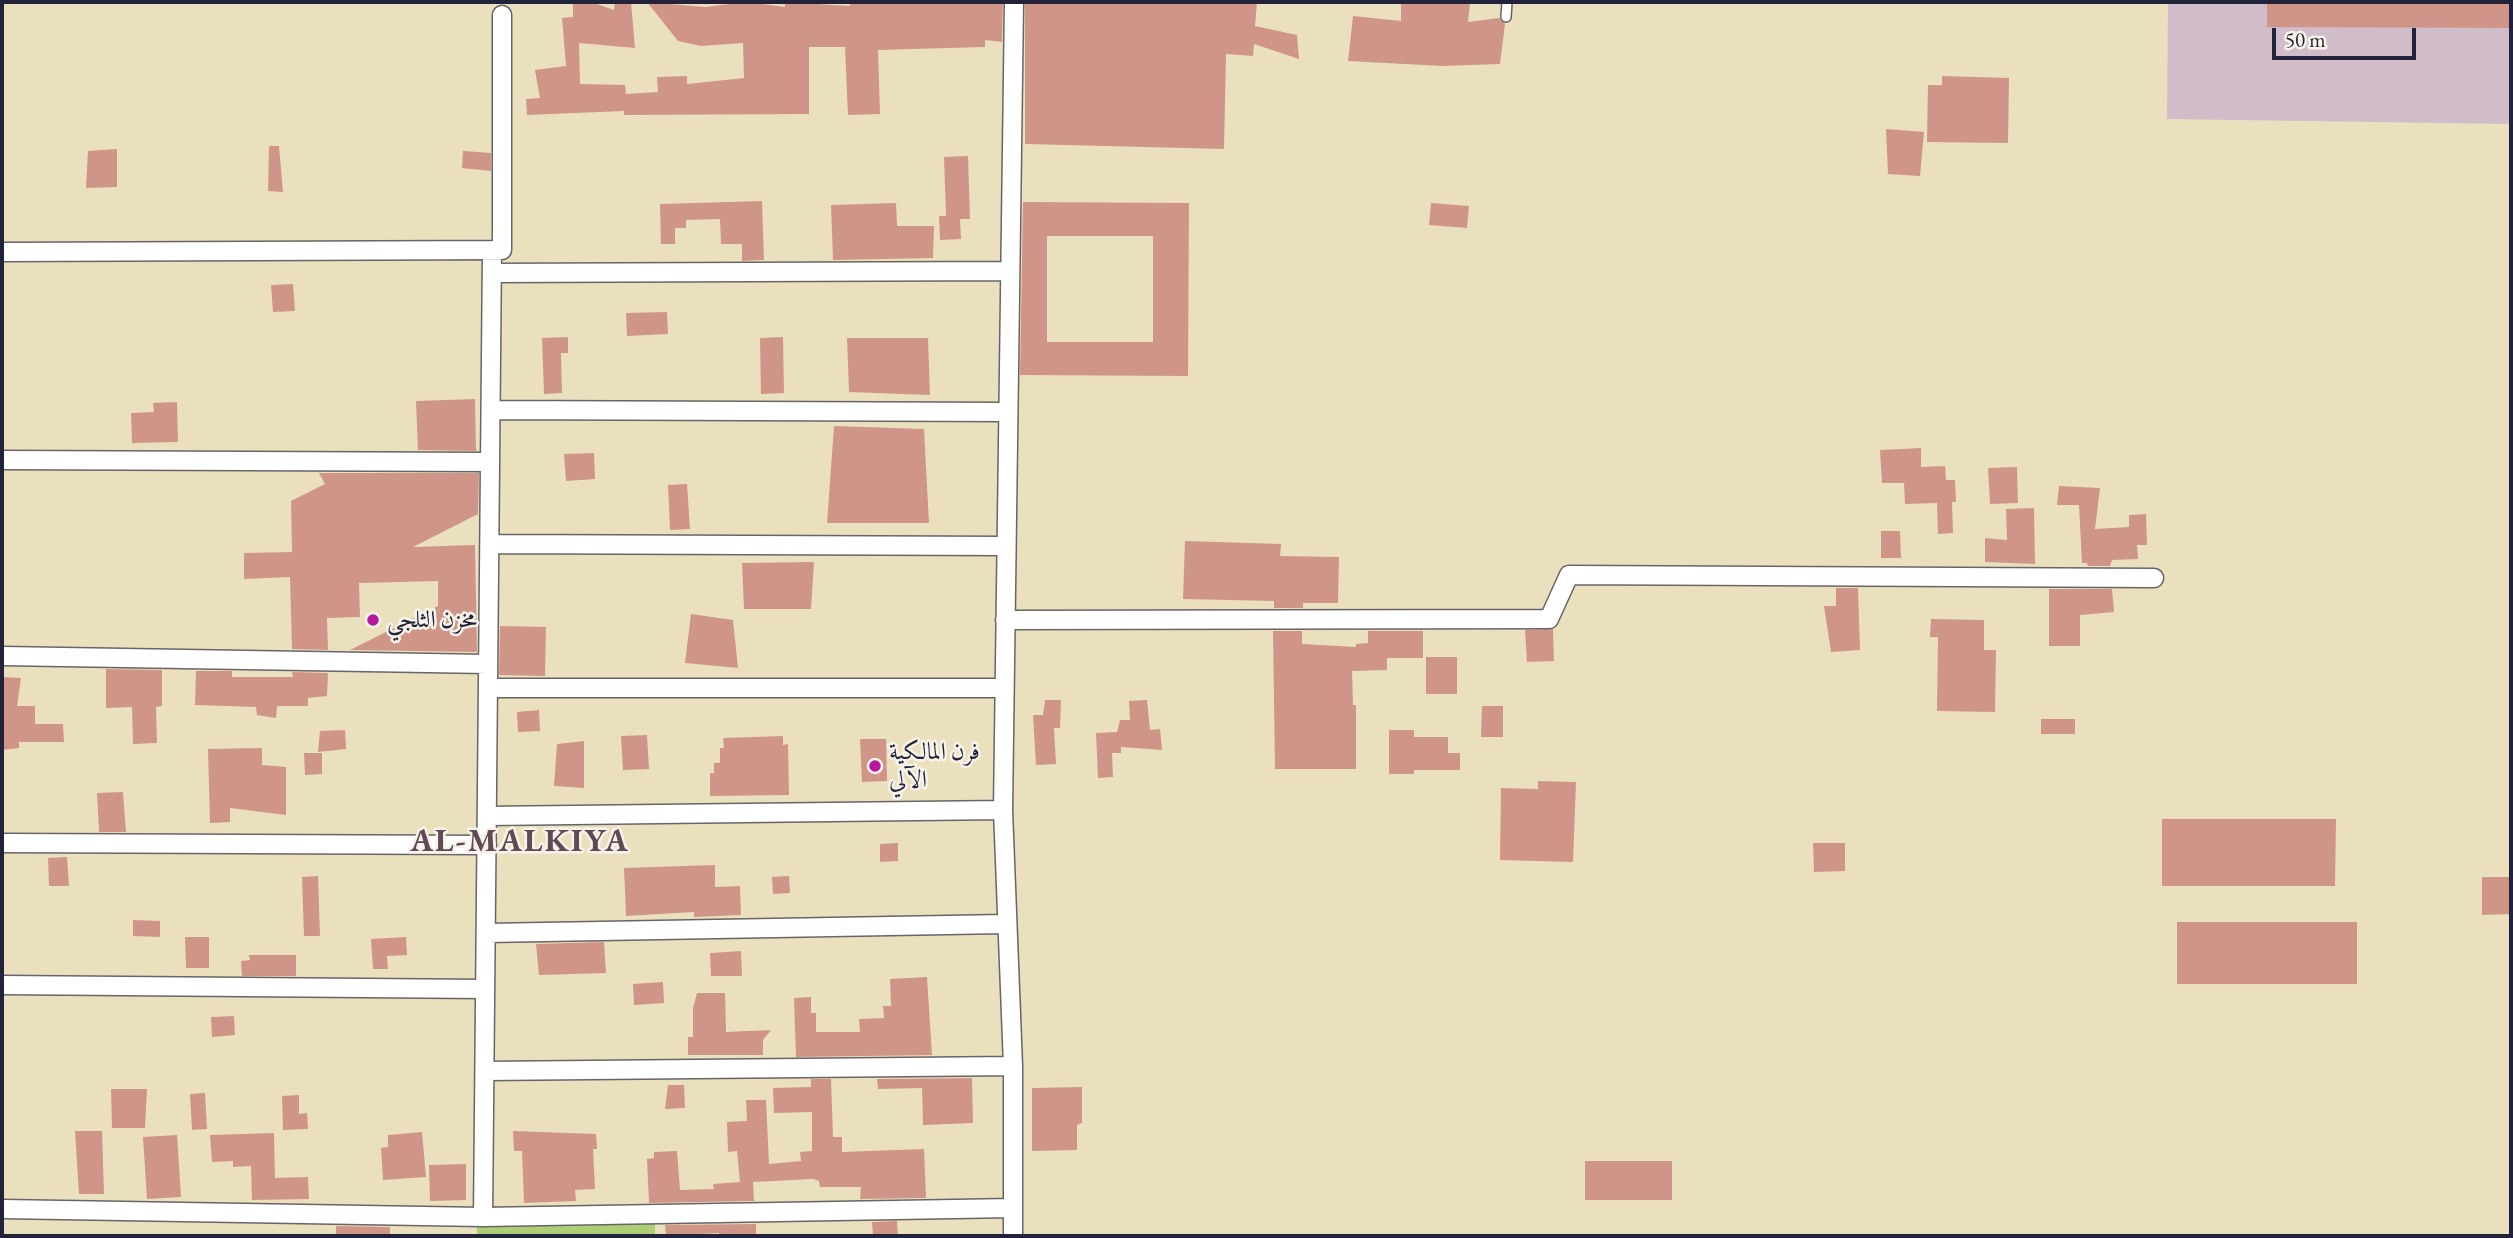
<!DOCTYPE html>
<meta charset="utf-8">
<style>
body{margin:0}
#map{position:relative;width:2513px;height:1238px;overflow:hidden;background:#ebe0bd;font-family:"EB Garamond",serif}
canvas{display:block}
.frame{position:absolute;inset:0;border:4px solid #22223b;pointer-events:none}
.scale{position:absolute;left:2272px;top:28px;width:144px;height:32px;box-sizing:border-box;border:4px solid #22223b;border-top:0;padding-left:9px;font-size:21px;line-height:24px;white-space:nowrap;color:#22223b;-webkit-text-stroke:5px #f7f3e8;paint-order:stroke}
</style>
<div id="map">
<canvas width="2513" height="1238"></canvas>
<div class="frame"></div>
<div class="scale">50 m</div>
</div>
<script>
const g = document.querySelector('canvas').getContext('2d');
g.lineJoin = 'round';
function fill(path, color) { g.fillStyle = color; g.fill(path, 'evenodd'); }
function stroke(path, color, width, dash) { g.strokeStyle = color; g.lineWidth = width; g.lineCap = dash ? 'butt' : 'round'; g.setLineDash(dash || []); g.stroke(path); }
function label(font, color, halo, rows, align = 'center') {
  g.font = font + ' "EB Garamond",Amiri,serif'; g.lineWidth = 5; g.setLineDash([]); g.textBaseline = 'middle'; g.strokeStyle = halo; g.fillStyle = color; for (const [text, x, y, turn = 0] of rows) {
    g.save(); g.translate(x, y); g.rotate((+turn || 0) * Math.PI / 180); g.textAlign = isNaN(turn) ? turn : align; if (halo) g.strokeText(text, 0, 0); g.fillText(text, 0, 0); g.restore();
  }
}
fill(new Path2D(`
 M2168 2H2511V124L2167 119Z`), '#d1bdca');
fill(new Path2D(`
 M477 1223H655V1236H477Z`), '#aece76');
fill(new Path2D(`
 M573 2H591L614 10 615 2H631L635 48 579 43 580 84 625 85 626 94 658 92 657 77 687 76V84L744 78 743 43 701 46 678 41 647 2 705 7 747 2 785 7V2L850 6V3L875 2H1003L1002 42 985 40V47L878 50 880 114 848 115 845 47H809V114L624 115V111L527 115 526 99 540 98 535 70 566 66 562 18 573 17Z
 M1025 2H1257L1255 26 1297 35 1299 59 1254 44 1253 56 1226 54 1224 149 1025 144Z
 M1401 2H1470L1468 22 1499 18 1505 24 1500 64 1443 66 1348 61 1353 16 1401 21Z
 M2267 2H2511V28L2267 27Z
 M1942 76 2009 78 2008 143 1927 142 1928 85H1942Z
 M1886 129 1924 132 1920 176 1888 174Z
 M269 146H279L283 192 268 191Z
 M117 149V187L86 188 88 151Z
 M463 151 491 153V171L462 168Z
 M968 156 970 219H960L961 239 940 240 939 216H946L944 157Z
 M762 201 764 260 742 261V244H721L720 219 686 220V228H675V244H661L660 204Z
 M1023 202 1189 203 1188 376 1020 375ZM1047 236H1153V342H1047Z
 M896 203 897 226H934L933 258 833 260 831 205Z
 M1431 203 1469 206 1467 228 1429 225Z
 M293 284 295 311 273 312 271 285Z
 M667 312 668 334 627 336 626 313Z
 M568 337V353H561L562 393 544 394 542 338Z
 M783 337 784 393 761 394 760 338Z
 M847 338H928L930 395 849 392Z
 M475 399 476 451 418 450 416 401Z
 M177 402 178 442 132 443 131 413 154 412 153 403Z
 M834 426 924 429 929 523H827Z
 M1921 448V467L1945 466 1946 480H1955L1956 502H1952L1953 533 1938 534 1937 503 1905 504 1904 483H1882L1880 450Z
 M594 453 595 479 566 481 564 454Z
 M2017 467 2018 503 1990 504 1988 468Z
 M319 473H479L478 514 413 547 475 545 477 652 350 650 438 606V581L359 583 360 617 327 618 328 650 292 649 290 577 244 579V553L292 552 291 501 325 484Z
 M687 484 690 529 670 530 668 485Z
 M2059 486 2100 488 2095 529 2129 527V515L2146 514 2147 545H2137L2138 559 2112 560 2110 566H2088L2087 563H2082L2079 505H2057Z
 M2034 508 2035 564 1985 562V538L2007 540 2006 509Z
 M1881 531H1900L1901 558H1881Z
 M1185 541 1281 544 1280 556 1339 557 1338 603H1303V608H1274V601L1183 599Z
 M814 562 811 609H744L742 563Z
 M1836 588H1858L1860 650 1831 652 1824 606H1836Z
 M2049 589H2112L2114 612 2080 615V646H2049Z
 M691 614 733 620 738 668 685 663Z
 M1931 619 1984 620V650H1996L1995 712 1937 711 1938 637H1930Z
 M500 626 546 627 545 676 499 675Z
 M1553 629 1554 661 1527 662 1525 630Z
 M1273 631H1302V644L1356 647V644L1368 643V631H1423V658H1387V670L1352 671 1353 705H1356V769H1275Z
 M1426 657H1457V694H1426Z
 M106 669 162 670V706L156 707 157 743 133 744 132 707 106 708Z
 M196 671H232V677H293L292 672 328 673 327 696 308 698V706H277L276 718 257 715 256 707 195 705Z
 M2 677 21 678 17 706H35V724H63L64 742H19V748L2 750Z
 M1045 700H1061L1060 728H1054L1056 764 1036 765 1033 715H1043Z
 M1147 700 1150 730 1160 729 1162 750 1121 747V753H1112L1113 777 1098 778 1096 733 1117 732 1120 720H1130L1129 701Z
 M1482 706H1503V737H1481Z
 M539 710 540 731 518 732 517 712Z
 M2041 719H2075V734H2041Z
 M345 730 346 749 318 752 320 731Z
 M1389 730H1414V737H1448V753H1460V770H1414V774H1389Z
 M647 735 649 769 623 770 621 736Z
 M783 736V745L788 744 789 795 710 796V773H714V763H720V748H724L723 738Z
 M860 739H886L887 781 862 782Z
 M584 741V788L554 786 557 744Z
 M262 748V765L286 767V815L230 808V822L210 823 208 749Z
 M304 753H322V774L305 775Z
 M1538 781 1576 782 1573 862 1500 860 1501 788 1538 789Z
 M123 792 126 832H99L97 793Z
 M2162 819H2336L2335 886H2162Z
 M898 843V861L880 862V844Z
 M1813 843H1845V871L1814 872Z
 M67 857 69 886H49L48 858Z
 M715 865V887L740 886 741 915 694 917V912L626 916 624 868Z
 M318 876 320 936H304L302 877Z
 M789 876 790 893 773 894 772 877Z
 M2482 877H2511V914L2482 915Z
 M133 920 160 921V937L133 936Z
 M2177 922H2357V984H2177Z
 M185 937H209V968H186Z
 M406 937 407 955 387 956 388 969H373L371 939Z
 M604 942 606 973 539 975 536 944Z
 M741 951 742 976H711L710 953Z
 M249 955H296V976H242L241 961 250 960Z
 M927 977 932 1055 796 1057 794 998 811 997V1013H816V1032H860L859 1019 884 1018 883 1006H891L890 979Z
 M663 982 664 1003 634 1005 633 984Z
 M697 993H725L726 1032 771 1030 763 1040V1055H688V1037H693V1008Z
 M234 1016 235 1035 212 1037 211 1017Z
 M972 1078 973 1123 923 1125 922 1088 878 1089 877 1079Z
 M811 1079H831L833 1137H842V1152L924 1149 926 1198 860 1199 861 1187H820L819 1181 813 1179 753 1182 754 1201 649 1203 647 1159 654 1158V1152L677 1151 680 1190 714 1189 713 1184 740 1182 737 1151 728 1152 727 1122 747 1121 746 1100H766L769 1164 801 1161 800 1152 812 1151V1112L774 1113 773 1088 811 1087Z
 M668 1085H684L685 1108 665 1109Z
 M1082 1087V1123L1077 1125V1150L1032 1151V1088Z
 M111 1089H147L145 1128H112Z
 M205 1093 207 1129 192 1130 190 1094Z
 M299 1095V1114L307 1113 308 1129 283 1130 282 1096Z
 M75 1131H102L104 1194H79Z
 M513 1131 596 1134 597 1149H593L595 1189 575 1190 576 1201 524 1203 522 1151H514Z
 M422 1132 426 1177 383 1180 381 1148 388 1147V1135Z
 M274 1133 275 1178 308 1177 309 1199 252 1200 251 1166 233 1167V1161L212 1162 210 1135Z
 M177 1135 181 1197 147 1199 143 1137Z
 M1585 1161H1672V1200H1585Z
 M466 1164V1200L430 1201 429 1165Z
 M897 1221 898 1236H873L872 1222Z
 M756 1224V1236H719V1233L666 1236 665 1225Z
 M336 1226 390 1227V1236H336Z`), '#d09589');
const lane = new Path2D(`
 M1506 17 1507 2`);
const street = new Path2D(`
 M2 252 502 250V15
 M492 273 1010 271
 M491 410 1008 412
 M2 460 490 462
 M490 544 1006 546
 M1005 620 1549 619 1569 575 2154 578
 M2 656 488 664
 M488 688H1003
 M487 816 1003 810
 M2 843 487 845
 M486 933 1005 924
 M2 985 485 989
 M485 1071 1013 1066
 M2 1209 483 1217 1013 1208
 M483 1217 492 250
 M1013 1236V1066L1003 810 1014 2`);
stroke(lane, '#686468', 12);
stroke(street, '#686468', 21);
stroke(lane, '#fff', 9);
stroke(street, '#fff', 18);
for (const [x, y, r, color] of [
 [373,620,7,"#b5179e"],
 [875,766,7,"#b5179e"]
]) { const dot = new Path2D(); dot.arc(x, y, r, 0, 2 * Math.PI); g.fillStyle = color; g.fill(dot); stroke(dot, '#f7f3e8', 2.5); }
label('24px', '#22223b', '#f7f3e8', [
 ["مخزن الثلجي",387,620],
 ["فرن المالكية",889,752],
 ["الآلي",889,780]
], 'left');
g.letterSpacing = '2px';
label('bold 32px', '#5f4a56', '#f7f3e8', [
 ["AL-MALKIYA",520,842]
]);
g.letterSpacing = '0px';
</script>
